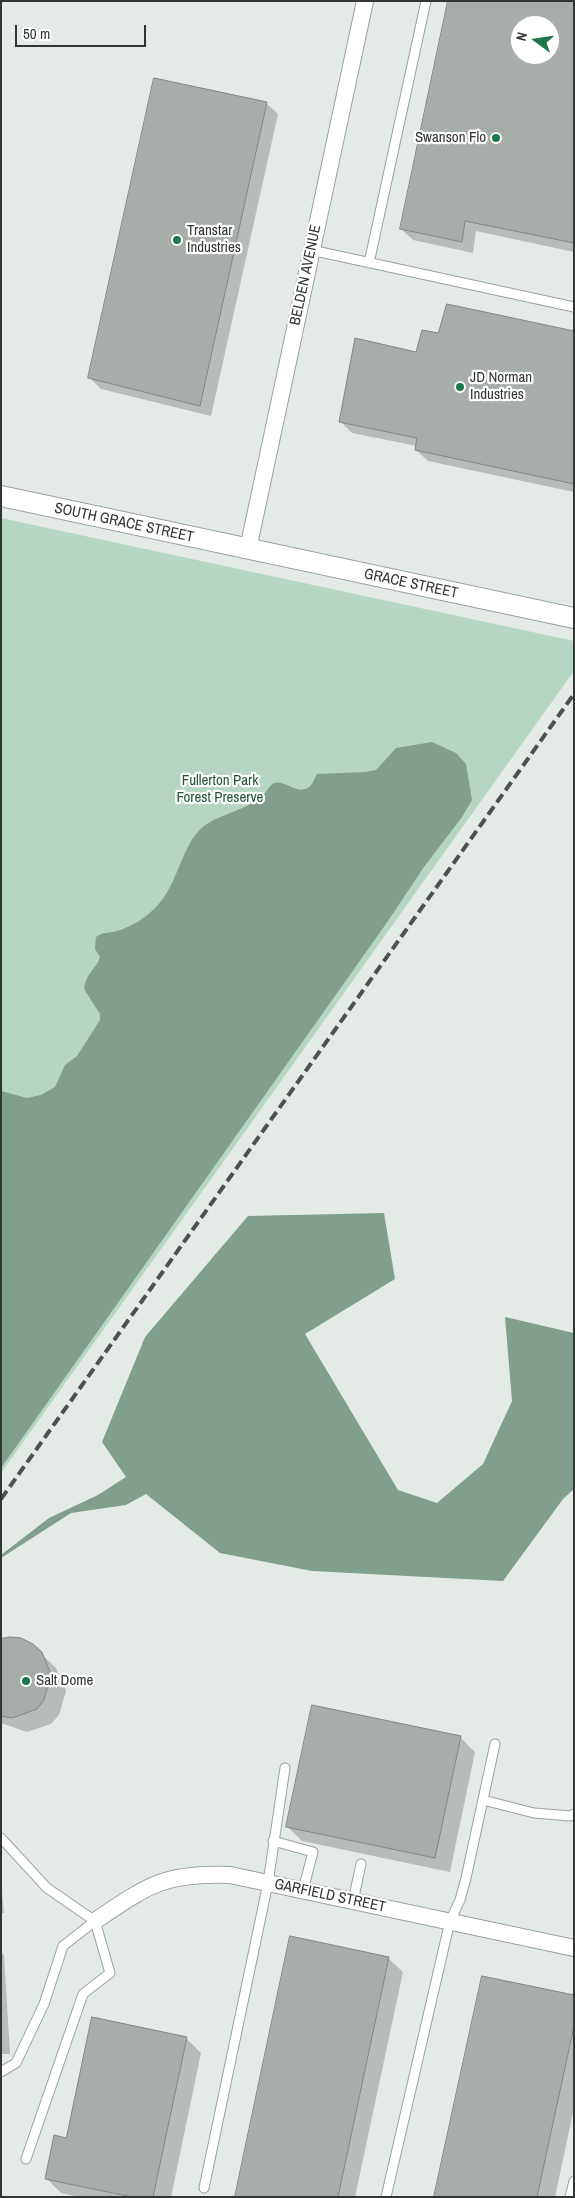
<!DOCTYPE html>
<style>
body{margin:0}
#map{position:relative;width:575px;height:2198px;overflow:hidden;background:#e4ebe6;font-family:"Archivo Narrow",sans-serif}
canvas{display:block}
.frame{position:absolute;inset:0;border:2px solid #333534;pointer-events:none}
.north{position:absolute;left:510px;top:15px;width:50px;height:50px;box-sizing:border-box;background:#fff;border:1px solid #adaeae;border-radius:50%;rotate:284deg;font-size:14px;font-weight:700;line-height:20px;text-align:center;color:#333534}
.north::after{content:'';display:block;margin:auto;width:18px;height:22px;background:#1c774d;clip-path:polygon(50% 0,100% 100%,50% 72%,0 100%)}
.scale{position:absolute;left:15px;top:25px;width:131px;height:22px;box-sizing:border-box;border:2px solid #333534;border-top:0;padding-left:6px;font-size:15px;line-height:18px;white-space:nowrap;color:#333534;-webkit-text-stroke:4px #fff;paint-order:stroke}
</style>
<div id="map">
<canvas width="575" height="2198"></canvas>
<div class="frame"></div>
<div class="north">N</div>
<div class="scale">50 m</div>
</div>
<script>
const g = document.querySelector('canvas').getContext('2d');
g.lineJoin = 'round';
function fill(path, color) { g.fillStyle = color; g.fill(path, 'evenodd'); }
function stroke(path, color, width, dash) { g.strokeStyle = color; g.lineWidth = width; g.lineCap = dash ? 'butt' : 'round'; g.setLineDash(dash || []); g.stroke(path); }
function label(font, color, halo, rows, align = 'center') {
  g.font = font + ' "Archivo Narrow",sans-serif'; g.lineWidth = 4.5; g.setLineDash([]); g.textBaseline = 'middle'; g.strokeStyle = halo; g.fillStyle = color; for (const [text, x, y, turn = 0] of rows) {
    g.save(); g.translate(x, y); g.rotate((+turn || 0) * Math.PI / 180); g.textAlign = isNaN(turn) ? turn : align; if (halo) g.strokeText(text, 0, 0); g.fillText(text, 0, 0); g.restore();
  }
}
fill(new Path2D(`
 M1 518 574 641V671L1 1473Z`), '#b5d6c2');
fill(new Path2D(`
 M432 742 456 753 466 764 472 800 462 817 424 867 388 921 1 1468V1091L27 1098 41 1095 55 1087 65 1065 77 1056 100 1020V1014L84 989C87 971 96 970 100 957L95 949 96 937C104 931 108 934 117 931 133 926 147 917 158 905 178 884 182 843 204 826 222 813 248 810 264 794 268 791 268 786 274 783 286 779 300 799 312 784 314 781 315 777 317 774L366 772 376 770 396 748Z
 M384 1213 395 1279 305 1334 398 1490 437 1503 483 1464 512 1401 505 1317 574 1333V1489L563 1499 503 1581 312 1571 220 1553 146 1494 126 1505 71 1513 1 1558V1555L49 1518 98 1495 126 1477 102 1442 145 1337 248 1216Z`), '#809f8c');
fill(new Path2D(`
 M449 1H574V252L476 231 473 253 413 240 401 229ZM520 25H550V55H520Z
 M266 103 278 114 211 416 101 389 89 377Z
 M574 332V492L428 461 416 450 417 446 352 433 340 421 439 335Z
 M1 1640 32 1645 56 1668 66 1691 59 1715 51 1724 27 1732 1 1723Z
 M460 1737 475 1752 450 1872 302 1841 287 1826Z
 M1 1882 4 1913H1Z
 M1 1952 4 1955 10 2054H1Z
 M388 1958 403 1972 355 2197H237Z
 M574 1997V2108L555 2197H436Z
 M186 2038 201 2053 171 2197H79L61 2193 46 2178 67 2139Z`), '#0003');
const building = new Path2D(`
 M448 1H574V243L465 221 462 242 400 229ZM520 25H550V55H520Z
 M154 78 267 102 200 406 88 378Z
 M447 304 574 331V484L415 450 417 438 339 422 355 338 416 352 422 330 438 333Z
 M9 1637 21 1638 33 1644 42 1652 51 1675 44 1700 37 1709 12 1718 1 1716V1639Z
 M312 1705 461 1736 435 1858 286 1827Z
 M290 1936 389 1957 338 2197H235Z
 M482 1976 574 1995V2026L537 2197H434Z
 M92 2017 187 2037 153 2197H132L45 2179 54 2135 66 2138Z`);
fill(building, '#a7aea9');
stroke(building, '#808782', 1);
const service = new Path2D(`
 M311 250 574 307
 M369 263 426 1
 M483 1800 534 1813 570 1816 574 1814
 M1 1838 47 1888 95 1921 110 1973 83 1994 26 2159
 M273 1841 313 1852 303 1890
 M353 1901 361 1864
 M1 2072 16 2063 44 2004 63 1946 95 1921
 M204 2188 268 1883 285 1768
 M386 2197 450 1921 460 1900 466 1878 495 1744
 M570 2197 574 2181`);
const minor = new Path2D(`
 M248 549 365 1
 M95 1921C147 1886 164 1872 230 1875L574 1948`);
const tertiary = new Path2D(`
 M1 496 574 618`);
stroke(service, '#9ca39f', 11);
stroke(minor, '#9ca39f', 18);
stroke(tertiary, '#9ca39f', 22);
stroke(service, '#fff', 9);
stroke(minor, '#fff', 16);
stroke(tertiary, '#fff', 20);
stroke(new Path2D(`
 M1 1499 574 694`), '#4e514f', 4, [10, 5]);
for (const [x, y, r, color] of [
 [496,138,5,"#1c774d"],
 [177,240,5,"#1c774d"],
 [460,387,5,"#1c774d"],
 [26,1681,5,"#1c774d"]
]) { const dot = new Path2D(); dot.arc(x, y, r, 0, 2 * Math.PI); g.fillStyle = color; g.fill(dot); stroke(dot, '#fff', 2); }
label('15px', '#333534', '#fff', [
 ["Swanson Flo",486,138,"right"],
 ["Transtar",187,231],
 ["Industries",187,248],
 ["JD Norman",470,378],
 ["Industries",470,395],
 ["Salt Dome",36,1681]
], 'left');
label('15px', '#333534', '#fff', [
 ["BELDEN AVENUE",306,275,-78],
 ["SOUTH GRACE STREET",124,523,12],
 ["GRACE STREET",411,584,12],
 ["GARFIELD STREET",330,1896,12]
]);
label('15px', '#1e5539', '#fff', [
 ["Fullerton Park",220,781],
 ["Forest Preserve",220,798]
]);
</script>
